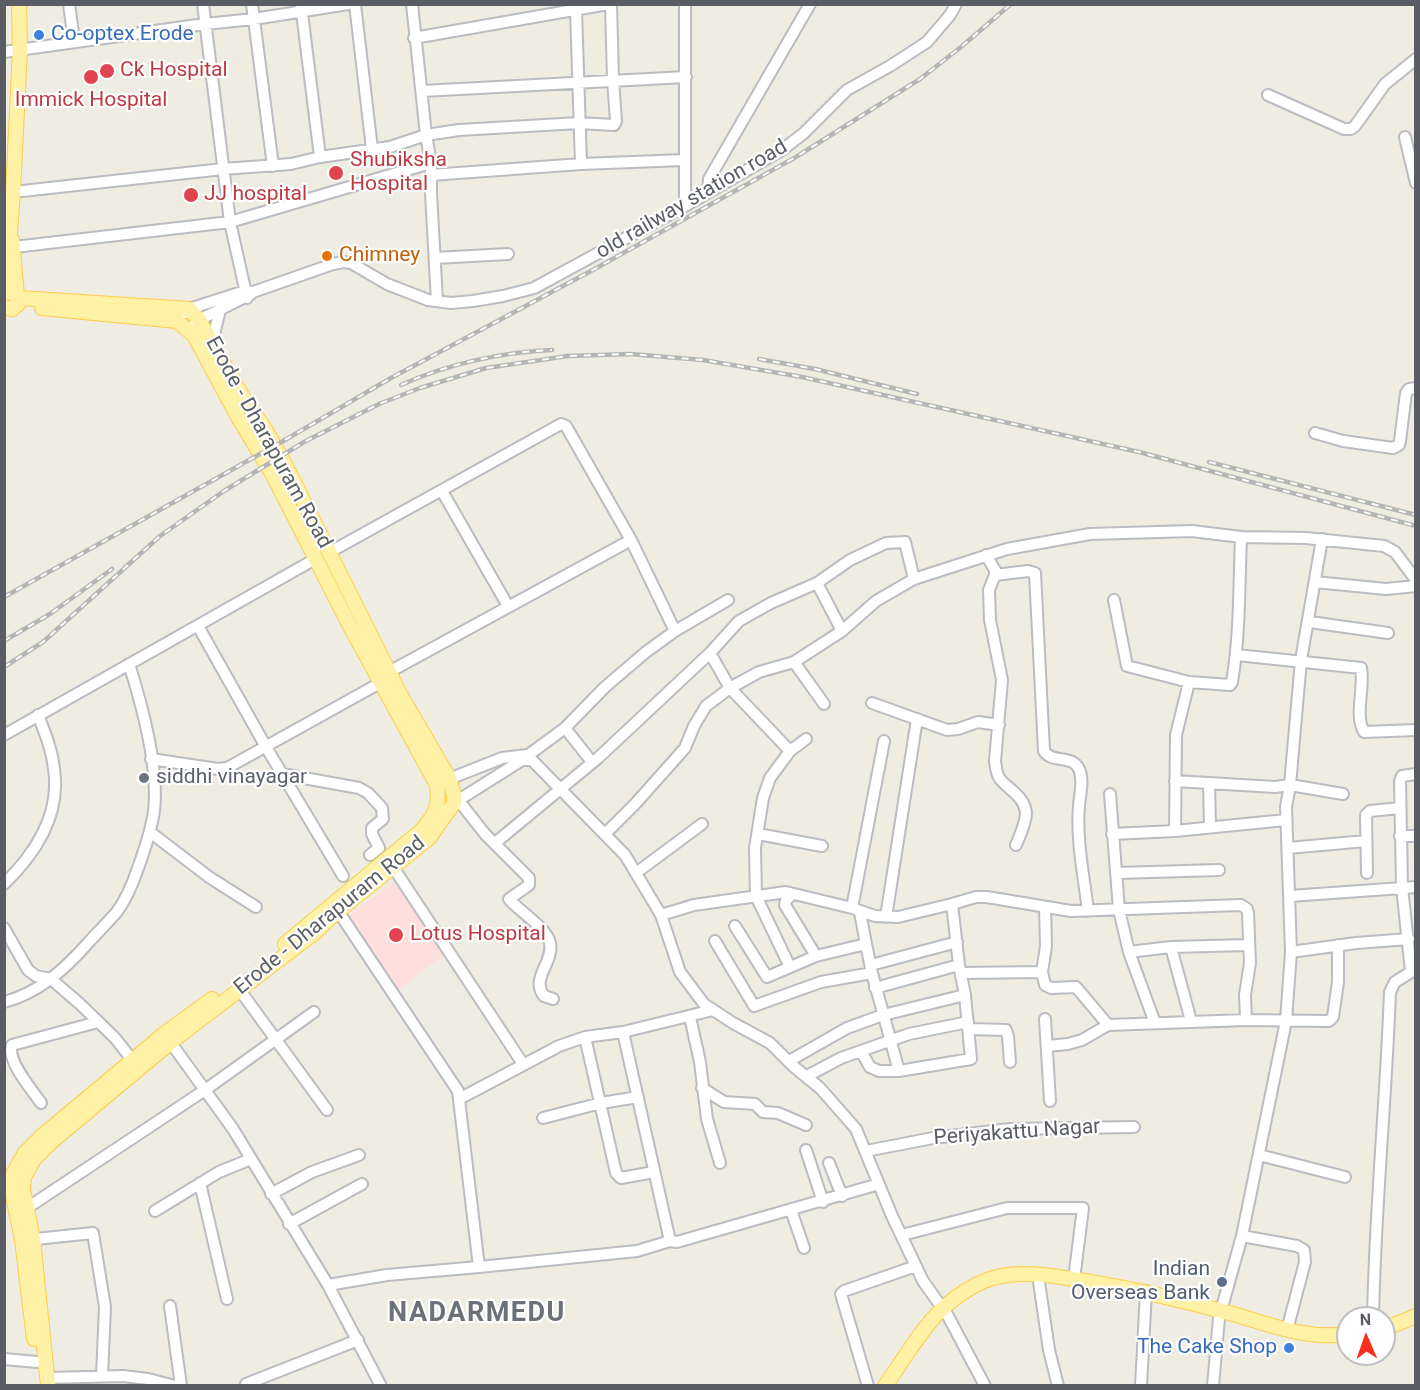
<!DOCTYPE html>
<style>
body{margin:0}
#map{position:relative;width:1420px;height:1390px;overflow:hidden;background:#efece1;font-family:Roboto,sans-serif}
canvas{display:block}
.frame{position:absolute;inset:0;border:6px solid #5a5e64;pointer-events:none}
.north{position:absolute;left:1336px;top:1306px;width:60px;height:60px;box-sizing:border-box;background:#fff;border:2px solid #bdbfc1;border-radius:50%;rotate:358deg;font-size:16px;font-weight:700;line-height:24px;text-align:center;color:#5a5e64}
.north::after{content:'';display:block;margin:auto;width:21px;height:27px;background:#f92e1d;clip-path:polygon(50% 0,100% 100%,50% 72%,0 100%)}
</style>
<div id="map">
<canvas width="1420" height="1390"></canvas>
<div class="frame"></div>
<div class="north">N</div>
</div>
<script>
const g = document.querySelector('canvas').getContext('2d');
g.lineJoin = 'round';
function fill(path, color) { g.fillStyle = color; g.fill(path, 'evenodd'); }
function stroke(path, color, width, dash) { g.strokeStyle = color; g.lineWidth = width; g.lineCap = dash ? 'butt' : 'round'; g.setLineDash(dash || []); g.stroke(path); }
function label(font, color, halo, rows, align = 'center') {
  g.font = font + ' Roboto,sans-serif'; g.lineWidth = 4.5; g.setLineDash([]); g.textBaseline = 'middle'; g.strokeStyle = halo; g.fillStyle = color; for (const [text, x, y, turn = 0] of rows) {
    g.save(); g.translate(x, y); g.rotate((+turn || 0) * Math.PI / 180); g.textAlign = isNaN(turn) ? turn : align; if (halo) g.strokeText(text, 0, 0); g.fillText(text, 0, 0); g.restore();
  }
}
fill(new Path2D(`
 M394 882 445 954 398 990 347 917Z`), '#fedfdb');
const minor = new Path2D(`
 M69 4 74 41
 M203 4 230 222 247 298
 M252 4 273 166
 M355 4 372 149
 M412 4 426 135 431 163V193L437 301
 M301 5 320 157
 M576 10 581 164
 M414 38 608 4
 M4 52 205 24 254 19 348 4
 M422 91 686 77
 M1268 95 1344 129H1351L1355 126 1385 84 1416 59
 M1405 137 1416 183
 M431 175 581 164 684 160
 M13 192 223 169 291 164 320 157 390 147 426 135 459 130 579 123 614 125 616 121 613 80 611 4
 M708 192 709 179 810 4
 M685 206V4
 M14 247 230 222 431 163
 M435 258 508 254
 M185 313 189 309 245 291 253 292 333 264 344 262 351 263 387 284 428 300 451 303 473 301 503 296 534 288 685 206 782 150 804 133 847 90 890 66 927 42 950 15 956 4
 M189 330 199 320 251 294
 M214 345 215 330 220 310
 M1315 433 1343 441 1393 448 1399 445 1400 441 1406 393 1409 389 1416 388
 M442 491 508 606
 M631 540 675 631
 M330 552 561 424 566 426 631 540 389 672
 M986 555 995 570V575L989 590 990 620 1002 680 995 761C996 767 996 774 1000 779 1009 790 1025 797 1026 813 1026 823 1020 835 1016 845
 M995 575 1028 571 1035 573 1044 751C1052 764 1072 754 1079 769 1084 780 1080 794 1079 805 1076 840 1084 877 1088 911
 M914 579 1007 549 1090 534 1192 531 1241 537 1306 538 1384 546 1395 552 1416 580
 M1315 582 1386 589 1416 586
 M817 583 842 631
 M1114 600 1127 666 1189 682 1230 685 1232 682C1240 635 1239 586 1241 537
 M1310 622 1388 633
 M198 626 266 747 343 876
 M710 653 730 688 790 751
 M1237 655 1361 668C1365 687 1354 715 1364 732L1416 730
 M794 662 824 704
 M872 703 947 730 958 729 978 722 999 725
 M565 728 592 762
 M4 735 317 558
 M151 759 218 769 227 768 380 683
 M523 759 565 728 605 687 646 652 675 631 728 600
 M282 774 359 788 368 793 382 808 383 819 372 828V834L379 848 370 855
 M444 781 502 758 527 755 625 855 661 915 680 972 704 1004 733 1023 770 1043 793 1066 820 1088 856 1129 892 1216 923 1281 948 1316 985 1386
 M1175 781 1275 787 1290 785 1343 794
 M1209 783 1210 827
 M1110 794 1119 910 1129 952 1155 1023
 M459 801 485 834 529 878V885L509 899C519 911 547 928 550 943 554 962 530 979 544 996L553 999
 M454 803 522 760H528
 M1175 831 1176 735 1189 682
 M150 832 209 877 256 907
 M758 834 822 846
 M1112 834 1175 831 1286 820
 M1400 836H1416
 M495 843 598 758 710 653 739 621 771 603 817 583 850 560 886 543 905 542 914 579 876 601 842 631 794 662 759 672 730 688 706 706 694 726 685 748 636 803 605 834
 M1288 848 1366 841
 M393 867 523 1064
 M636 873 702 824
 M1117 873 1219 870
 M1367 873 1366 815 1370 811 1400 808
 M4 884C36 853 61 815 54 769 52 750 45 733 38 715
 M793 894 786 900 785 905 816 956
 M1290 896 1416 887
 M952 904 976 897H987L1071 911 1241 905 1247 909 1248 913 1250 963 1245 995 1246 1020
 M1045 907 1046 946 1042 972 1045 985 1051 988 1076 987 1108 1025
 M852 908 884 741
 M860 912 866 944
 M661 915 694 905 786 892 852 908 875 916 898 917 952 904 959 965 965 995 971 1059 899 1071H879L870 1067 861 1051
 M886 917 917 719
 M735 926 767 977 816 956 866 944 872 973 899 1071
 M4 928 28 970 36 976 51 979 80 1004 115 1038 133 1061
 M715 941 754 1006 821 982 872 973
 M1171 947 1191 1021
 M1129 952 1171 947 1248 945
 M1291 952 1356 943 1409 939
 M871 965 957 942
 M790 967 756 896 755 848 763 798 770 778 790 751 806 739
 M961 973 1042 972
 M875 988 959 965
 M239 989 327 1110
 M4 1002C39 993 65 969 88 943 97 933 107 923 116 913 126 900 133 883 138 868 145 849 151 831 154 811 159 768 142 705 129 664
 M690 1017 700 1062 707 1119 720 1163
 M1045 1019 1050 1101
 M968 1029 1006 1030 1008 1036 1010 1062
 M623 1032 670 1241 677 1242 879 1184
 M166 1036 233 1129 328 1285 381 1386
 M585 1037 616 1173 621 1178 654 1172
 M1047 1046 1068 1044 1082 1040 1108 1025 1246 1020 1329 1021 1333 1017 1338 982V945
 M789 1061 847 1028 883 1015 965 995
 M807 1076 841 1058 909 1034 968 1022
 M702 1088 724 1102 755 1104 763 1112 778 1113 806 1125
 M459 1099 559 1046 585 1037 623 1032 713 1010
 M41 1103C32 1090 6 1060 12 1045L98 1022
 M543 1118 601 1103 638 1097
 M806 1150 823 1202
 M866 1151 933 1138 1010 1129 1134 1127
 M1259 1155 1345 1177
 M829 1163 842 1196
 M200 1183 227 1299
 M271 1194 312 1172 359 1155
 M27 1208 205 1090 314 1012
 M791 1210 804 1248
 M155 1211 219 1172 251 1159
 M289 1224 362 1184
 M902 1235 1007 1208H1083L1074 1279
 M1242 1236 1297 1246 1304 1250 1305 1262 1287 1330
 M26 1240 93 1233 105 1307 102 1376
 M479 1267 637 1251 670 1241
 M1039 1282 1049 1350 1058 1386
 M328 1285 387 1275 479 1267 458 1091 338 911
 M170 1306 181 1386
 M1373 1318C1375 1209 1386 1101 1390 992L1395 982 1411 972 1402 887 1400 781 1402 776 1416 774
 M4 1359 37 1362
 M47 1378 123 1376 148 1379 175 1386
 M246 1384 358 1340
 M868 1386 841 1294 844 1291 916 1266
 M1141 1386 1146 1291
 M1213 1386 1219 1318 1242 1236 1286 1021 1291 952 1286 807 1290 785 1301 660 1322 539`);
const major = new Path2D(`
 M12 240 17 295
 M7 293 5 248 10 233 13 192 20 49 19 4
 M19 298 189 309 199 320 241 394 265 429 287 468 400 694 449 778 454 795V803L429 838 338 911 313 934 171 1042 50 1143 34 1159 24 1177 23 1190 33 1239 48 1386
 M4 307 12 309 18 304 19 298 13 292
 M42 308 177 321 194 335 238 417 273 475 352 630 437 785C440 807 435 815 421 831L285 944
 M1384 1329 1416 1316
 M34 1339 22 1240 11 1186 13 1174 25 1153 43 1135 164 1034 212 999
 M885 1386C902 1362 922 1328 942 1309 956 1296 978 1281 997 1277 1027 1270 1061 1277 1091 1282 1139 1290 1186 1301 1233 1314 1271 1325 1308 1340 1348 1334`);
stroke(minor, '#babcc2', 14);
stroke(major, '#ffcc4b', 16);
stroke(minor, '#fff', 10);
stroke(major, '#fff1a6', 14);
const rail = new Path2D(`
 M759 359 815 369 917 394
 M401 385C447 364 502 352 552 350
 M1209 462 1416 515
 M4 597 285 440 391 378 591 271 796 157 920 79 961 47 1011 4
 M4 641 50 614 112 569
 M4 667 43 642 160 536 224 491 304 442 379 404 420 388 486 368 568 356 630 354 703 360 802 377 1139 452 1416 526`);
stroke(rail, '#b4b5b5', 4.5);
stroke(rail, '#fff', 2, [7]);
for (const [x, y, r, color] of [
 [39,35,6,"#3f7fe0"],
 [107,71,8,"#e0444e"],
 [91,77,8,"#e0444e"],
 [336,173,8,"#e0444e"],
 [191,195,8,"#e0444e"],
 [327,256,6,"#e8710a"],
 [144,778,6,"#6b7280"],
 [396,935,8,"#e0444e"],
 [1222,1282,6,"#5c6f8a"],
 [1289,1348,6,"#3f7fe0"]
]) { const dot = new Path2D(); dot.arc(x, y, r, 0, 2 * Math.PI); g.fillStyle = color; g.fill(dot); stroke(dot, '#fff', 2); }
label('21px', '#366cbe', '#fff', [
 ["Co-optex Erode",51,35],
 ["The Cake Shop",1277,1348,"right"]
], 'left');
label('21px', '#be3a42', '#fff', [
 ["Ck Hospital",120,71],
 ["Immick Hospital",91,101,"center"],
 ["Shubiksha",350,161],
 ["Hospital",350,185],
 ["JJ hospital",204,195],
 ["Lotus Hospital",410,935]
], 'left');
label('21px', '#5a5e64', '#fff', [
 ["old railway station road",692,200,-30],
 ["Erode - Dharapuram Road",268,443,61],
 ["Erode - Dharapuram Road",330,916,-39],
 ["Periyakattu Nagar",1017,1133,-4]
]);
label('21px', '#c56008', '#fff', [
 ["Chimney",339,256]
], 'left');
label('21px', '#5b616d', '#fff', [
 ["siddhi vinayagar",156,778]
], 'left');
label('21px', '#4e5e75', '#fff', [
 ["Indian",1210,1270],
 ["Overseas Bank",1210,1294]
], 'right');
g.letterSpacing = '1.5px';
label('bold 27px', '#6b7176', '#fff', [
 ["NADARMEDU",477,1314]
]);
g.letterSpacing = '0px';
</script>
